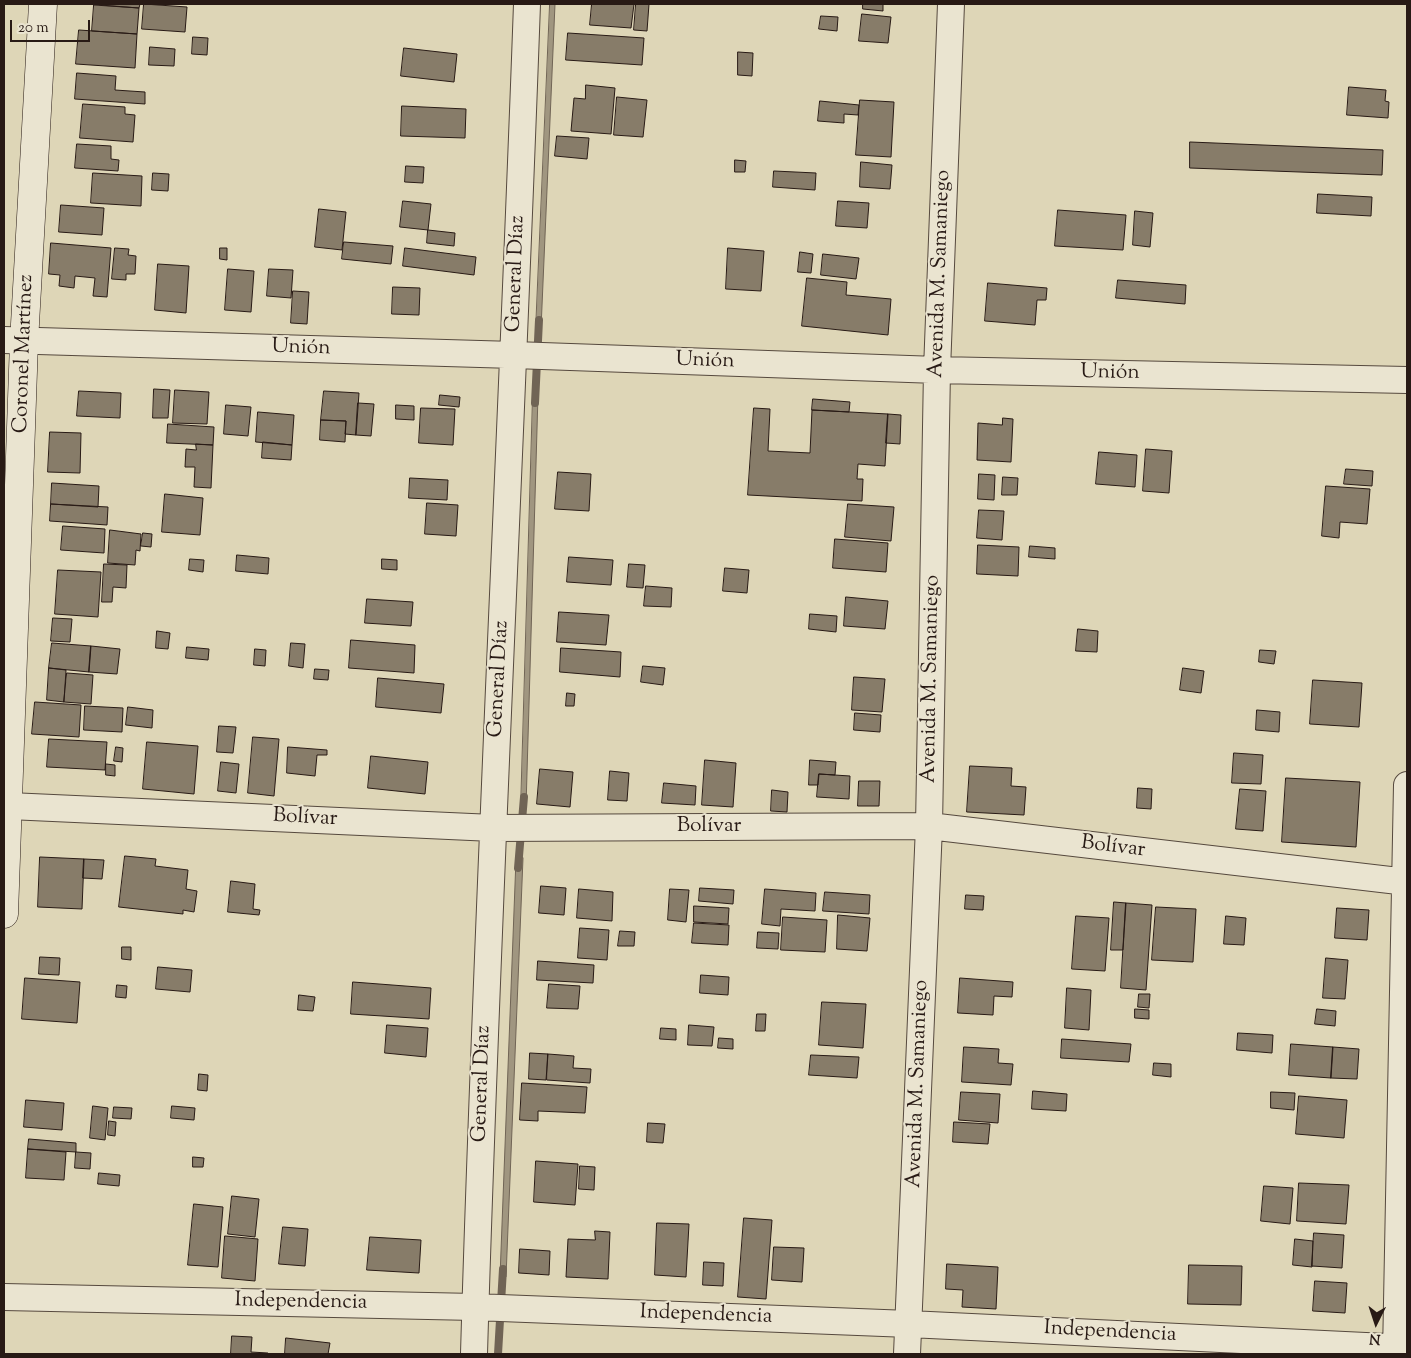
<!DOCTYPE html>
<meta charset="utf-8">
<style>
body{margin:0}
#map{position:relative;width:1411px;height:1358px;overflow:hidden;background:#ded6b7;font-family:"Sorts Mill Goudy",serif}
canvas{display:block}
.frame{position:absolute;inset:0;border:5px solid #281a15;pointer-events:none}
.north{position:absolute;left:1351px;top:1298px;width:50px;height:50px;-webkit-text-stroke:4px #eae4d0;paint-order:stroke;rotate:184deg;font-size:14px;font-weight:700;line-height:20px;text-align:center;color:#281a15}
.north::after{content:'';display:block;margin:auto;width:18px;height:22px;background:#281a15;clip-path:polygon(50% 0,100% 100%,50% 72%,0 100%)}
.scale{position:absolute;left:10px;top:20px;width:80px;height:22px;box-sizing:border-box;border:2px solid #281a15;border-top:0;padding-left:6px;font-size:15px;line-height:18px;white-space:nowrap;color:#281a15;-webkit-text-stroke:4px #eae4d0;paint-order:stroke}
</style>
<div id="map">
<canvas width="1411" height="1358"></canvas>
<div class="frame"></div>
<div class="north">N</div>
<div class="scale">20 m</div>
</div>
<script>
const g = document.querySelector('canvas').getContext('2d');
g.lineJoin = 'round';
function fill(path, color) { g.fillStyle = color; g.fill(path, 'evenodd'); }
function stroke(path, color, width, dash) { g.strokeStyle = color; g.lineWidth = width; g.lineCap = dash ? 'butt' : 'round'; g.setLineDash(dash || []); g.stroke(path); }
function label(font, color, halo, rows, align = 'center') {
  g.font = font + ' "Sorts Mill Goudy",serif'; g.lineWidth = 4; g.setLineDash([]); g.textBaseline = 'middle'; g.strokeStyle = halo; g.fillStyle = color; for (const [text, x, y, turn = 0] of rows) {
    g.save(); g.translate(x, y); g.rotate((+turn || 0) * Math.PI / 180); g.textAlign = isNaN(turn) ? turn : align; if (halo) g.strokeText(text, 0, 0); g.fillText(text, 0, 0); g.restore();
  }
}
const water = new Path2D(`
 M550 4H555L541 329H536Z
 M533 395H538L526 807H521Z
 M523 858 506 1277H500L516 859Z`);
fill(water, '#a09680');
stroke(water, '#706455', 1);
stroke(new Path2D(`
 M535 403 539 320
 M518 868 524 797
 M498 1354 503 1269`), '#706455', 8);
const building = new Path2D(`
 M100 4H140L139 8 100 5Z
 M144 4 187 7 185 32 142 29Z
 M592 4H634L631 28 590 25Z
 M636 4H649L647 31 634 30Z
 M863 4H883V11L863 9Z
 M94 5 139 8 137 34 92 31Z
 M862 14 891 17 888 43 859 41Z
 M821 16 838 17 837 31 819 29Z
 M79 30 137 34 135 68 76 64Z
 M568 33 644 38 642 65 566 60Z
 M193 37 208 38 207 55 192 54Z
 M150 47 175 49 174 66 149 65Z
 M404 48 457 54 454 82 401 76Z
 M738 52 753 53 752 76 738 75Z
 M77 73 116 76 115 90 145 92V104L75 99Z
 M586 85 615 88 611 134 571 131 574 98 585 99Z
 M1349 87 1386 90 1385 101 1389 102 1388 118 1347 115Z
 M617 97 647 100 643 137 614 135Z
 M860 100 894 102 891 157 856 155Z
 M820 101 859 105 858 115 844 114V123L818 121Z
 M83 104 125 107V114L135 115 133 142 80 138Z
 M402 106 466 109 465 138 401 136Z
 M557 136 589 138 587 159 555 156Z
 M1190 142 1383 150 1382 175 1190 168Z
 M77 144 111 146V159L119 160 118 171 75 168Z
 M735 160 746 161 745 172H735Z
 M861 162 892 165 890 189 860 187Z
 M406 166 424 167 423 183 405 182Z
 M774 171 816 173 815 190 773 187Z
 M93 173 142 176 141 206 91 203Z
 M153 173 169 174 168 191 152 190Z
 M1318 194 1372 197 1371 216 1317 213Z
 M403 201 431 204 428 230 400 227Z
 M838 201 869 203 867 228 836 226Z
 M61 205 104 208 102 235 59 232Z
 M319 209 346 212 342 250 315 247Z
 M1058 210 1126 215 1123 250 1055 246Z
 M1135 211 1153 213 1150 247 1133 245Z
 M428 230 455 233 454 246 427 243Z
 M344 242 393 246 391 264 342 259Z
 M51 243 111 248 107 297 93 296 95 278 75 276 74 288 59 286 60 275 49 274Z
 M115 248 129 249 128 255 136 256 135 274H126V280L112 279Z
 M220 248H227V260L220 259Z
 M405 248 476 257 474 275 403 266Z
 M728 248 764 251 761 291 726 289Z
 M800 252 813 254 811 273 798 272Z
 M823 254 859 258 856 279 821 275Z
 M158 264 189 266 186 313 155 310Z
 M228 269 254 271 251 312 225 310Z
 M269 269 293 270 291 298 267 296Z
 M807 278 847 282 846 295 891 299 888 335 802 326Z
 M1118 280 1186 285 1185 304 1116 298Z
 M988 283 1047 288 1046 300H1037L1035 325 985 321Z
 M393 287 420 288 419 315 392 314Z
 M293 291 309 292 307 324 291 323Z
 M154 389 170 390 168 418H153Z
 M175 390 209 392 207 424 173 423Z
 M79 391 121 393 120 418 77 416Z
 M324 391 359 393 356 435 345 434 346 421 321 420Z
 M440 395 460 397 459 407 439 405Z
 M813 399 850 402 849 412 812 410Z
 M358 403 374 404 371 436 356 435Z
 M226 405 251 407 248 436 224 434Z
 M396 405 414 406V420L396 419Z
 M421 408 455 409 453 445 419 443Z
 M754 408 770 409 768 451 810 453 812 410 888 414 885 466 858 464 857 479H863L862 501 748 495Z
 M258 412 294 415 292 445 256 442Z
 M888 414 901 415 900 444 886 443Z
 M1003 418 1013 419 1011 462 977 460 978 423 1002 425Z
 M321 420 346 421 345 442 320 440Z
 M168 424 214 427 213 445 167 443Z
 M50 432 81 433 80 473 48 472Z
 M263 442 292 445 291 460 262 458Z
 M196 444 213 445 211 488 194 487 195 467H185L186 449 196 450Z
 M1146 449 1172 451 1169 493 1143 491Z
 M1099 452 1137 455 1135 487 1096 484Z
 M1346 469 1373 471 1372 486 1344 484Z
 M558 472 591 474 589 511 555 509Z
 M979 474 995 475 994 500 978 499Z
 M1003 477 1018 478 1017 495H1002Z
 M410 478 448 480 447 500 409 498Z
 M52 483 99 486 98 507 51 504Z
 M1326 486 1370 489 1367 524 1340 522 1339 538 1322 536Z
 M165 494 203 498 200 535 162 532Z
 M427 503 458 505 456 536 425 534Z
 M51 504 108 507 107 525 50 521Z
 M848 504 894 507 891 541 845 537Z
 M979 510 1004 511 1002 540 977 538Z
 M63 526 105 529 104 553 61 550Z
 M110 530 141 534 140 551 136 550 135 565 108 563Z
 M143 533 152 534 151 547 141 546Z
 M835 539 888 543 886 572 833 568Z
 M978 545 1019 547 1018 576 977 574Z
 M1030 546 1055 548V559L1029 557Z
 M237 555 269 558 268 574 236 571Z
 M569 557 613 560 611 585 567 582Z
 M190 559 204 560 203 572 189 570Z
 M382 559 397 560V570L382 569Z
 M104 564 127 565 126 588 113 587 112 602H102Z
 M629 564 645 565 643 588 627 587Z
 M725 568 749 570 747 593 723 591Z
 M58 570 101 572 98 617 55 614Z
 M646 586 672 588 671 607 644 606Z
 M846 597 888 601 885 629 844 626Z
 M367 599 413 602 411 626 365 623Z
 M559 612 609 615 606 645 557 642Z
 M810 614 837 616 836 632 809 629Z
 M53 618 72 619 70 642 51 641Z
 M1078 629 1098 631 1097 652 1076 651Z
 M157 631 170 633 168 649 156 648Z
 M351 640 415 645 414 673 349 668Z
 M52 643 91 646 89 672 49 668Z
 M291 643 305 644 303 668 289 666Z
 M91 646 120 649 117 674 89 672Z
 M187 647 209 649 208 660 186 658Z
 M561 648 621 652 620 677 560 672Z
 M255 649 266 650 265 666 254 665Z
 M1260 650 1276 651 1274 664 1259 662Z
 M643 666 665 668 663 685 641 682Z
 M49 668 66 670 64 702 47 700Z
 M1183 668 1204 671 1201 693 1180 690Z
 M315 669 329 670 328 680 314 679Z
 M67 673 93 675 91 704 64 702Z
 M854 677 885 679 882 712 852 710Z
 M378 678 444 684 441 713 376 707Z
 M1313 680 1362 683 1359 727 1310 724Z
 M567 693 575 694 574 706H566Z
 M35 702 81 705 79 737 32 734Z
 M85 706 123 708 122 732 84 730Z
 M128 707 153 710 152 728 126 725Z
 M1257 710 1280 712 1279 732 1256 730Z
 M855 713 881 715 880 732 854 730Z
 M219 726 236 727 233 753 217 752Z
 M253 737 279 739 274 796 248 793Z
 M49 739 107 742 105 770 47 767Z
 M147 742 198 746 194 794 143 789Z
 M116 747 123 748 122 762 114 761Z
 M288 747 327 750V755H317L315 776 287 773Z
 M1234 753 1263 755 1261 784 1232 783Z
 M371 756 428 762 425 794 368 788Z
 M705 760 736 763 733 807 702 805Z
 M810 760 836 762 835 775 819 774 818 785H809Z
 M221 762 239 764 236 793 218 791Z
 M106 764 115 765V776L106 775Z
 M970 766 1012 768 1011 786 1026 787 1024 815 967 812Z
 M540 769 573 772 570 807 537 804Z
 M610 771 629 773 627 801 608 800Z
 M819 774 850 776 849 799 817 797Z
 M1286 778 1360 782 1356 847 1282 842Z
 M859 781H880L879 806H858Z
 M664 783 696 786 695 805 662 803Z
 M1138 788 1152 789 1151 809 1137 808Z
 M1240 789 1266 791 1263 831 1236 829Z
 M772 790 788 792 787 812 771 811Z
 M125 856 156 859 155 866 188 870 186 889 197 891 194 912 183 910V914L119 907Z
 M40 857 84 859 82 909 38 907Z
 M84 859 104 860 102 879 83 878Z
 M231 881 255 884 253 909 260 910 259 915 228 912Z
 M541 886 566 888 564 915 539 913Z
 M700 888 734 890 733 904 699 901Z
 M579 889 613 892 612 921 577 918Z
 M670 889 689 890 686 922 668 920Z
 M765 889 816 893 815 911 781 909 780 926 762 924Z
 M825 892 870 895 869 914 823 911Z
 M966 895 984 896 983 910 965 909Z
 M1114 902 1126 903 1123 950H1111Z
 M1126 903 1152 905 1146 990 1121 988Z
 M694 906 729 908 728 924 694 922Z
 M1156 907 1196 909 1193 962 1152 960Z
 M1337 908 1369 910 1367 940 1335 938Z
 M838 915 870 918 867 951 837 949Z
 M1076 916 1109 918 1105 971 1072 969Z
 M1226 916 1246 918 1244 945 1224 944Z
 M783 917 827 920 825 952 781 950Z
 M694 923 729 925 728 945 692 943Z
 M580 928 609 930 607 960 578 958Z
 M620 931 635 932 634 946H618Z
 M758 932 779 933 778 949 757 948Z
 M122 947H131V960L122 959Z
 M40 957 60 958 59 975 39 974Z
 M1326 958 1348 960 1345 999 1323 998Z
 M538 961 594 965 593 983 537 980Z
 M158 967 192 970 190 992 156 989Z
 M701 975 729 977 728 995 700 993Z
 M25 978 80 982 77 1023 22 1019Z
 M960 978 1013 982 1012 997 994 996 993 1015 958 1013Z
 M353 982 431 988 429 1019 351 1014Z
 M549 984 580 986 578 1009 547 1008Z
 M117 985 127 986 126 998 116 997Z
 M1067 988 1091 990 1089 1030 1065 1028Z
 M1139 994H1150L1149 1008 1138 1007Z
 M299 995 315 997 313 1011 298 1010Z
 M822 1002 866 1004 863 1048 819 1045Z
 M1135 1009 1149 1010V1019L1135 1018Z
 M1317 1009 1336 1011 1335 1026 1315 1024Z
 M757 1014H766L765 1031H756Z
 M387 1025 428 1028 426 1057 385 1053Z
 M689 1025 714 1027 712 1046 688 1045Z
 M661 1028 676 1029V1040L660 1039Z
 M1238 1033 1273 1035 1272 1053 1237 1050Z
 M719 1038 733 1039V1049L718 1048Z
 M1062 1039 1131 1044 1129 1062 1061 1058Z
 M1291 1044 1333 1047 1331 1078 1289 1075Z
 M964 1047 999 1049 998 1063 1013 1064 1011 1085 962 1082Z
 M1333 1047 1359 1049 1357 1079 1331 1078Z
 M530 1053 548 1054 546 1080 529 1079Z
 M548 1054 574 1056 573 1068 591 1069 590 1083 547 1080Z
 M811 1055 859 1057 857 1078 809 1075Z
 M1154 1063 1171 1064V1077L1153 1075Z
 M199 1074 208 1075 207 1091 198 1090Z
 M522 1083 587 1087 585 1113 538 1111V1121L520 1120Z
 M1033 1091 1067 1094 1066 1111 1032 1109Z
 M961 1092 1000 1094 998 1123 959 1120Z
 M1271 1092 1295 1093 1294 1110 1271 1108Z
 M1299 1096 1347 1100 1344 1138 1296 1134Z
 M26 1100 64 1103 62 1130 24 1127Z
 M93 1106 108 1108 105 1140 90 1138Z
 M172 1106 195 1108 194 1120 171 1118Z
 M114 1107 132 1108 131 1119 113 1118Z
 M109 1121 116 1122 115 1136 108 1135Z
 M954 1122 990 1124 988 1144 953 1142Z
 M648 1123 665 1124 663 1143 647 1142Z
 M29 1139 76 1143V1152L28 1149Z
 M28 1149 66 1152 64 1180 26 1178Z
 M76 1152 91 1153 90 1169 75 1168Z
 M193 1157 204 1158 203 1167H193Z
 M536 1161 578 1164 575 1205 534 1202Z
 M580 1166 595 1167 594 1190 579 1189Z
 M99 1173 120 1175 119 1186 98 1184Z
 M1299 1183 1349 1185 1346 1224 1297 1221Z
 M1264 1186 1293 1188 1290 1224 1261 1221Z
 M232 1196 259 1199 255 1237 228 1234Z
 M194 1204 223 1207 218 1267 188 1265Z
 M744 1218 772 1220 766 1299 738 1297Z
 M657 1223 689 1224 686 1277 655 1275Z
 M283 1227 308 1229 305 1266 279 1264Z
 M595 1231 610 1232 608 1279 566 1277 568 1239 595 1240Z
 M1314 1233 1344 1235 1342 1268 1312 1266Z
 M225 1236 258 1239 255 1281 222 1278Z
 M370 1237 421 1240 419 1273 367 1270Z
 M1295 1239 1313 1241 1312 1267 1293 1265Z
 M774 1247 804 1248 802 1282 772 1280Z
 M520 1249 550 1251 549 1275 519 1273Z
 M704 1262 724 1263 723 1286 703 1285Z
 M947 1264 998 1267 996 1309 962 1307 963 1290 946 1289Z
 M1189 1265 1242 1266 1241 1305 1188 1304Z
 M1315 1281 1347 1283 1345 1313 1313 1311Z
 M232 1336 252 1337 251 1352 268 1353V1354H231Z
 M286 1338 330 1343 328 1354H285Z`);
fill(building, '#877c69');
stroke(building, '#281a15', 1);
const street = new Path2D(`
 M4 340 514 355 937 370 1407 380
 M9 806 493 828 929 826 1407 882
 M4 1297 475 1307 909 1324 1407 1348
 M474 1354C487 904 511 454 527 4
 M907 1354 929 826 937 370 951 4
 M1396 1354 1407 785`);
const secondary = new Path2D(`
 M4 914 24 342 43 4`);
stroke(street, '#56493e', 28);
stroke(secondary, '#281a15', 29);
stroke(street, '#eae4d0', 26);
stroke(secondary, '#eae4d0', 28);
label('21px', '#281a15', '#eae4d0', [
 ["General Díaz",517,274,-88],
 ["Avenida M. Samaniego",941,274,-88],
 ["Unión",301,349,2],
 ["Coronel Martínez",25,354,-88],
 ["Unión",705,362,2],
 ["Unión",1110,374,1],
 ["General Díaz",500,679,-87],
 ["Avenida M. Samaniego",932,679,-89],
 ["Bolívar",305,819,3],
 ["Bolívar",709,827],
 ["Bolívar",1113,848,7],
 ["General Díaz",483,1084,-88],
 ["Avenida M. Samaniego",919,1084,-88],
 ["Independencia",301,1303,1],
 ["Independencia",706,1316,2],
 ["Independencia",1110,1333,3]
]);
</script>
